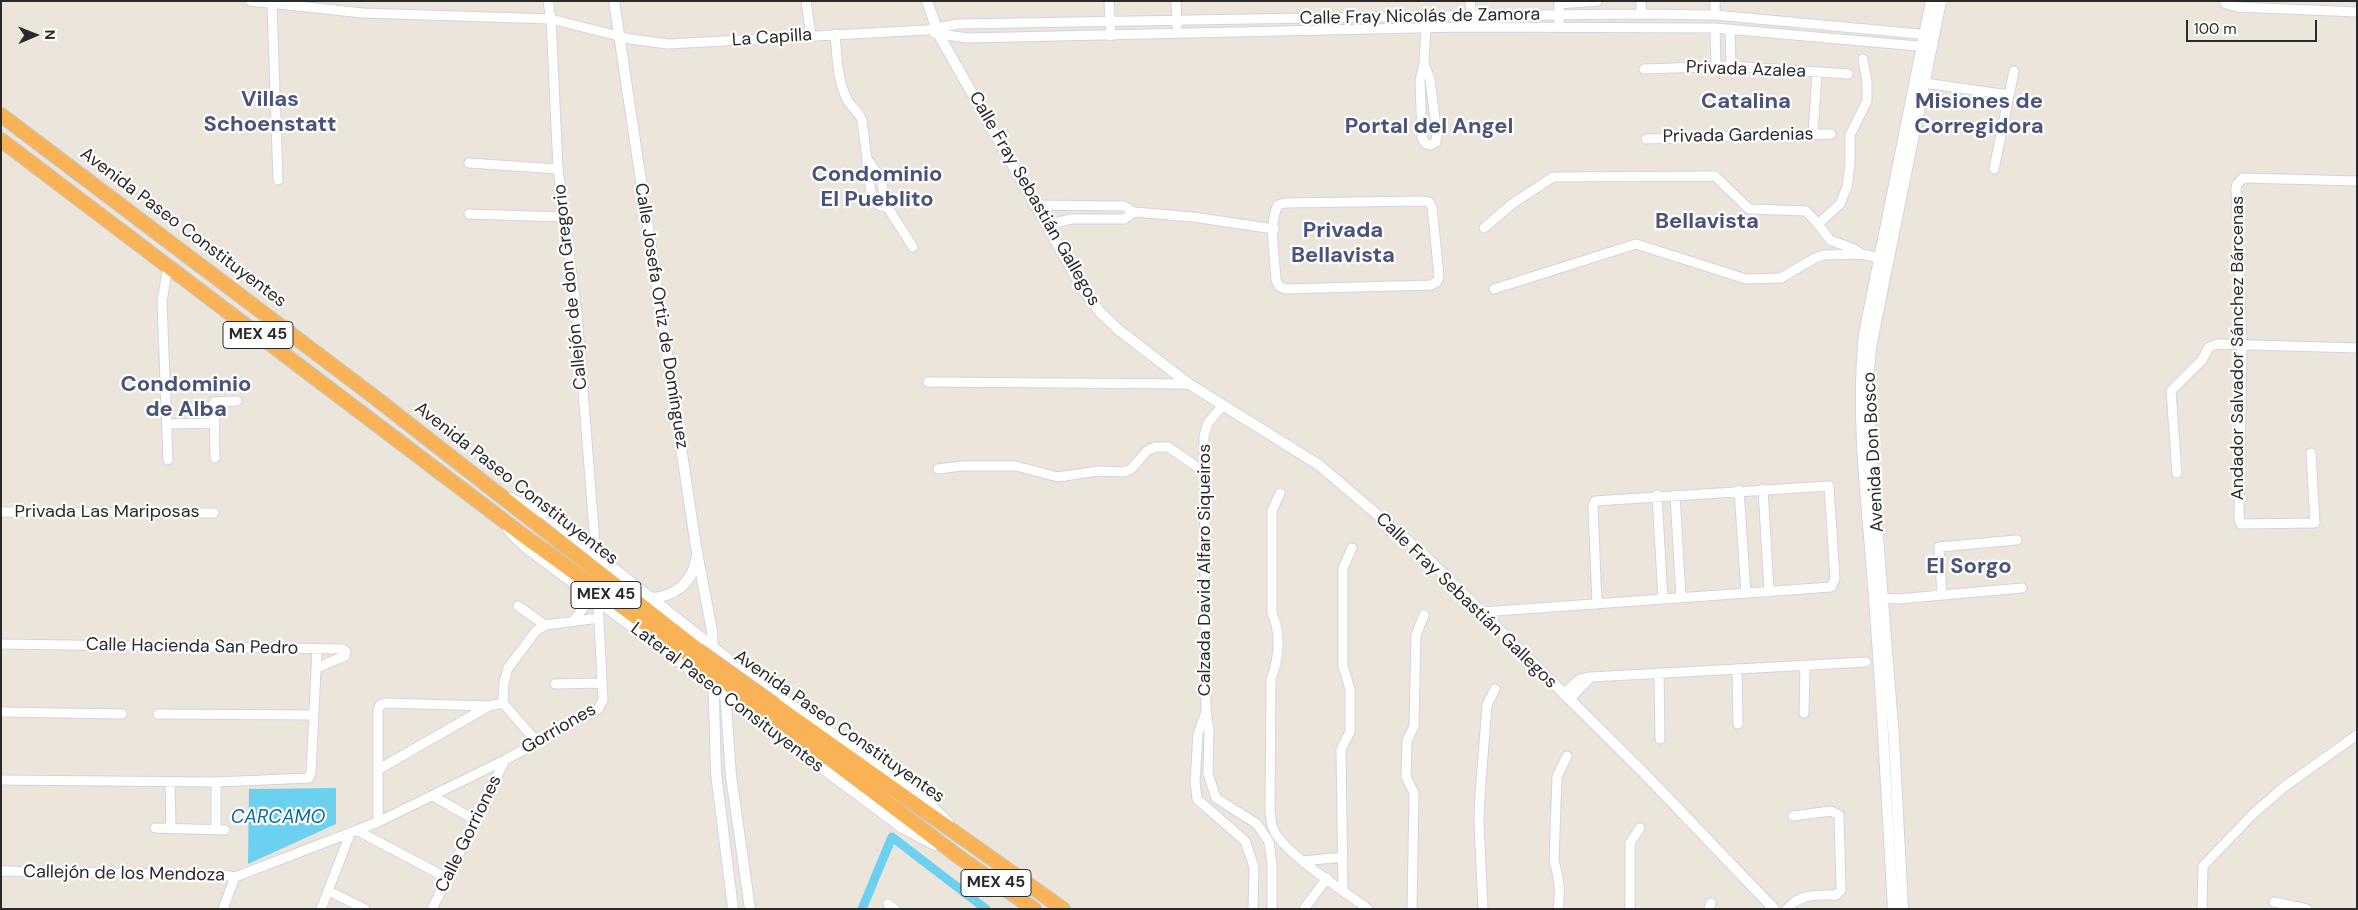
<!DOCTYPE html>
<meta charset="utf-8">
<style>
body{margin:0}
#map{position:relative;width:2358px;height:910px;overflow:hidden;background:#ece5db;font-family:"DM Sans",sans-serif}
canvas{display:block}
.frame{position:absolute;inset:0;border:2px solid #2a2a2a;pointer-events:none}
.north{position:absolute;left:10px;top:10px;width:50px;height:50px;-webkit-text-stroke:4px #fff;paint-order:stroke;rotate:89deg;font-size:14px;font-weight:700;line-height:20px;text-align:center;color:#2a2a2a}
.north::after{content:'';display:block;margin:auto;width:18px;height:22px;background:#2a2a2a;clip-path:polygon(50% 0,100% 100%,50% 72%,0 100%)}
.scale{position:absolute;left:2186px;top:20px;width:131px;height:22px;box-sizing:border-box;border:2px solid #2a2a2a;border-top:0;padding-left:6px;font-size:15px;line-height:18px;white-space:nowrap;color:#2a2a2a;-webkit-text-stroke:4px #fff;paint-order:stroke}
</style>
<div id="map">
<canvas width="2358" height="910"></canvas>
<div class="frame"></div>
<div class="north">N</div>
<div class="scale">100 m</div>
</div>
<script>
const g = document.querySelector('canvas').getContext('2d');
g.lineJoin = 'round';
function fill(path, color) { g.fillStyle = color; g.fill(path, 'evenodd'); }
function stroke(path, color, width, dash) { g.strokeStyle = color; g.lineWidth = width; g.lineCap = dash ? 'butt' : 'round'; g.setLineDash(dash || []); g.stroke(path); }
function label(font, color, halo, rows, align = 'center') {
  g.font = font + ' "DM Sans",sans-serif'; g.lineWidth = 4.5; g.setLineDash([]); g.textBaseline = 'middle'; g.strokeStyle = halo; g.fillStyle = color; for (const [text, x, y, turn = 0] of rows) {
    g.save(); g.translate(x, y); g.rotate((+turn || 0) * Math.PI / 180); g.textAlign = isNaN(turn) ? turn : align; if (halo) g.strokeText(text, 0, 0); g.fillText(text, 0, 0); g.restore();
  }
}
fill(new Path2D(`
 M336 788V824L248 864 249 789Z`), '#6cd1f1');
stroke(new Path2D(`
 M862 909 892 837 986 909`), '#6cd1f1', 9);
const minor = new Path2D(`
 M250 1 363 13 551 19 630 39 668 44 926 30 958 24 1426 16 1641 14 1715 15 1930 35
 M548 1 551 19 558 169 577 314 596 555
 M806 1 811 36
 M1109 1 1111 36
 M1176 1 1177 26
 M1470 1 1472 20
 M1641 1V14
 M2224 1 2226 4 2238 7 2357 12
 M272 4 278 180
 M1715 15V1
 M1559 22V4L1597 1
 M1715 28 1716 66
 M1730 29 1731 66
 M934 33 967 38 1460 27 1715 28 1929 47
 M835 34C837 54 837 79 846 97 849 106 858 110 862 120L871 193 878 205 888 208
 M1424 64 1430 79 1437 135 1436 142 1430 145 1426 144 1422 138 1420 80 1424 64 1426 24
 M1644 69 1731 66 1848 74
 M1924 83 2009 95
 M1813 134 1817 73
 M1646 139 1831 134
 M868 160 880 177 888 208 913 247
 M469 163 558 169
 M1994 169 2014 71
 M1423 201 1429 202 1432 207 1439 276 1437 282 1431 285 1285 289 1279 286 1276 280C1275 258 1268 225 1278 205L1285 203Z
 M1034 205 1124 206 1134 212 1193 217 1274 229
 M469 214 563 217
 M1046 225 1071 219H1124L1134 212
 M1484 228 1512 204 1553 177 1715 176 1749 209 1806 211 1818 224
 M1861 254 1854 249 1830 240 1818 224 1840 204 1847 187 1850 164V135L1867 101V82L1863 59
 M168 266 162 301 168 460
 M1494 289 1636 244 1746 279 1781 278 1815 258 1824 255 1861 254 1885 259
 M928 382 1189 384
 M1223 405 1208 423 1204 436 1206 711 1209 730 1208 774 1216 798 1257 824 1269 842 1272 865V909
 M167 424 213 423
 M2311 453 2315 523 2241 524 2239 518 2242 346 2236 188 2237 184 2243 178 2357 181
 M215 458 214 402 237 401
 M938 469 962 466H1016L1058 477 1098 471 1124 472 1131 469 1147 451 1155 447H1168L1203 471
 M2177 473 2171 391 2202 360 2209 347 2218 344 2357 348
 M1763 489 1769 592
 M1739 490 1746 593
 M1280 493 1272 511V613C1281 634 1279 658 1271 679L1270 812C1271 817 1271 823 1273 828 1280 851 1347 893 1368 909
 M1657 495 1663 599
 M1675 495 1681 598
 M1 512 214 513
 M1942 595 1939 547 2017 540
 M1883 598 1898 599 2022 588
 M518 606 545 625
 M1482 612 1831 587 1835 579 1829 486 1595 501 1593 507 1597 604
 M573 621 592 597
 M1 644 343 649 346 652 345 656 316 668
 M1737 669 1738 724
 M1659 673 1660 739
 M555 684 602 683
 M1563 694 1580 679 1591 677 1866 662
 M1569 700 1591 677
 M1 712 122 714
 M1206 712 1198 734 1195 782 1197 799 1245 841 1254 867 1253 909
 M1804 713 1805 665
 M158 714 313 715
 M537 742 503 703 504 683 508 668 536 631 545 625 599 618
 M379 769 489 706 503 703
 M1 780 216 782 309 778 311 773 317 649
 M170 782 171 828
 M433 796 475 820
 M378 822V710L380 705 386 703 489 706
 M155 828 225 830
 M216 829V782
 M358 831 447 878
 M1303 861 1343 857
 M1 871 223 875 235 877 378 822 505 760 598 709 603 700 598 602
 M1343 890 1341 749 1350 732V689L1343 666V568L1352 548
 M329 891 365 909
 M2274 902 2307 909
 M888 904 895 909
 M223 909 235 877
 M321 909 350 834
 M432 909 505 760
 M1304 909 1327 878
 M1412 909 1414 793 1406 777 1407 741 1414 726 1416 635 1424 615
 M1483 909 1479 821 1480 795 1487 705 1495 689
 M1558 909C1561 892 1559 877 1554 861L1557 777 1567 756
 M1630 909V843L1640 828
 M1709 909 1711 903
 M1787 909C1800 893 1817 895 1836 895L1841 890 1839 815 1831 811 1793 816
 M2202 909 2203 866 2254 813 2284 787 2357 735`);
const tertiary = new Path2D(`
 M614 1 696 547 712 631 716 773 733 909
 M927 1 939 35 1084 291 1100 312 1120 331 1189 384 1319 465 1420 551 1643 772 1774 909
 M510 498 545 514 747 674 919 794 948 822
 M508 530 525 547 901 827 935 845
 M651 598C675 597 693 582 696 559
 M725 692 731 776 750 909
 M1893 909C1887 805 1882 702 1874 598 1868 511 1855 422 1864 334L1931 1
 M1903 909 1894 739 1870 436 1869 370 1871 347 1941 1`);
const trunk = new Path2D(`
 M1 115 373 396 698 650
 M1 140 520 533 693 658
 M775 705 1063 909
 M771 714 959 857 1034 909`);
stroke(minor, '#d1d4e3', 11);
stroke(tertiary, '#d1d4e3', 12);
stroke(trunk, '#c8c8c8', 16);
stroke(minor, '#fff', 9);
stroke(tertiary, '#fff', 10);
stroke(trunk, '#f9b356', 14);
const trunkBridge = new Path2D(`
 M698 650 775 705
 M693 658 771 714`);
stroke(trunkBridge, '#c8c8c8', 16, []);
stroke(trunkBridge, '#f9b356', 14);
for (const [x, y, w] of [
 [258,335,70],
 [606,595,70],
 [996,883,70]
]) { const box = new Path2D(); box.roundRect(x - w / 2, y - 13.5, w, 27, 4); g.fillStyle = '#fff'; g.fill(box); stroke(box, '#2a2a2a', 1); }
label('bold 16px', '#2a2a2a', null, [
 ["MEX 45",258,335],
 ["MEX 45",606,595],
 ["MEX 45",996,883]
]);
label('18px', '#2a2a2a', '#fff', [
 ["Calle Fray Nicolás de Zamora",1420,17,-1],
 ["La Capilla",772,38,-4],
 ["Privada Azalea",1746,70,2],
 ["Privada Gardenias",1738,136,-1],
 ["Calle Fray Sebastián Gallegos",1034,199,60],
 ["Avenida Paseo Constituyentes",183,228,37],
 ["Callejón de don Gregorio",571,287,-96],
 ["Calle Josefa Ortiz de Domínguez",661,316,81],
 ["Andador Salvador Sánchez Bárcenas",2238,348,-90],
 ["Avenida Don Bosco",1874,452,-93],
 ["Avenida Paseo Constituyentes",516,484,38],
 ["Privada Las Mariposas",107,512],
 ["Calzada David Alfaro Siqueiros",1205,570,-90],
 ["Calle Fray Sebastián Gallegos",1466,601,44],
 ["Calle Hacienda San Pedro",192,647,1],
 ["Lateral Paseo Consituyentes",727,698,37],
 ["Avenida Paseo Constituyentes",839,727,35],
 ["Gorriones",559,729,-30],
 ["Calle Gorriones",469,834,-64],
 ["Callejón de los Mendoza",124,874,1]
]);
label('italic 19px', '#0a6e9d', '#fff', [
 ["CARCAMO",278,818]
]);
label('bold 22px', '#49537b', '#fff', [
 ["Villas",270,100],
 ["Schoenstatt",270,125],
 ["Catalina",1746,102],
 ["Misiones de",1979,102],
 ["Corregidora",1979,127],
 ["Portal del Angel",1429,127],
 ["Condominio",877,175],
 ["El Pueblito",877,200],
 ["Bellavista",1707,222],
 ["Privada",1343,231],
 ["Bellavista",1343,256],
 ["Condominio",186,385],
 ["de Alba",186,410],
 ["El Sorgo",1969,567]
]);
</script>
